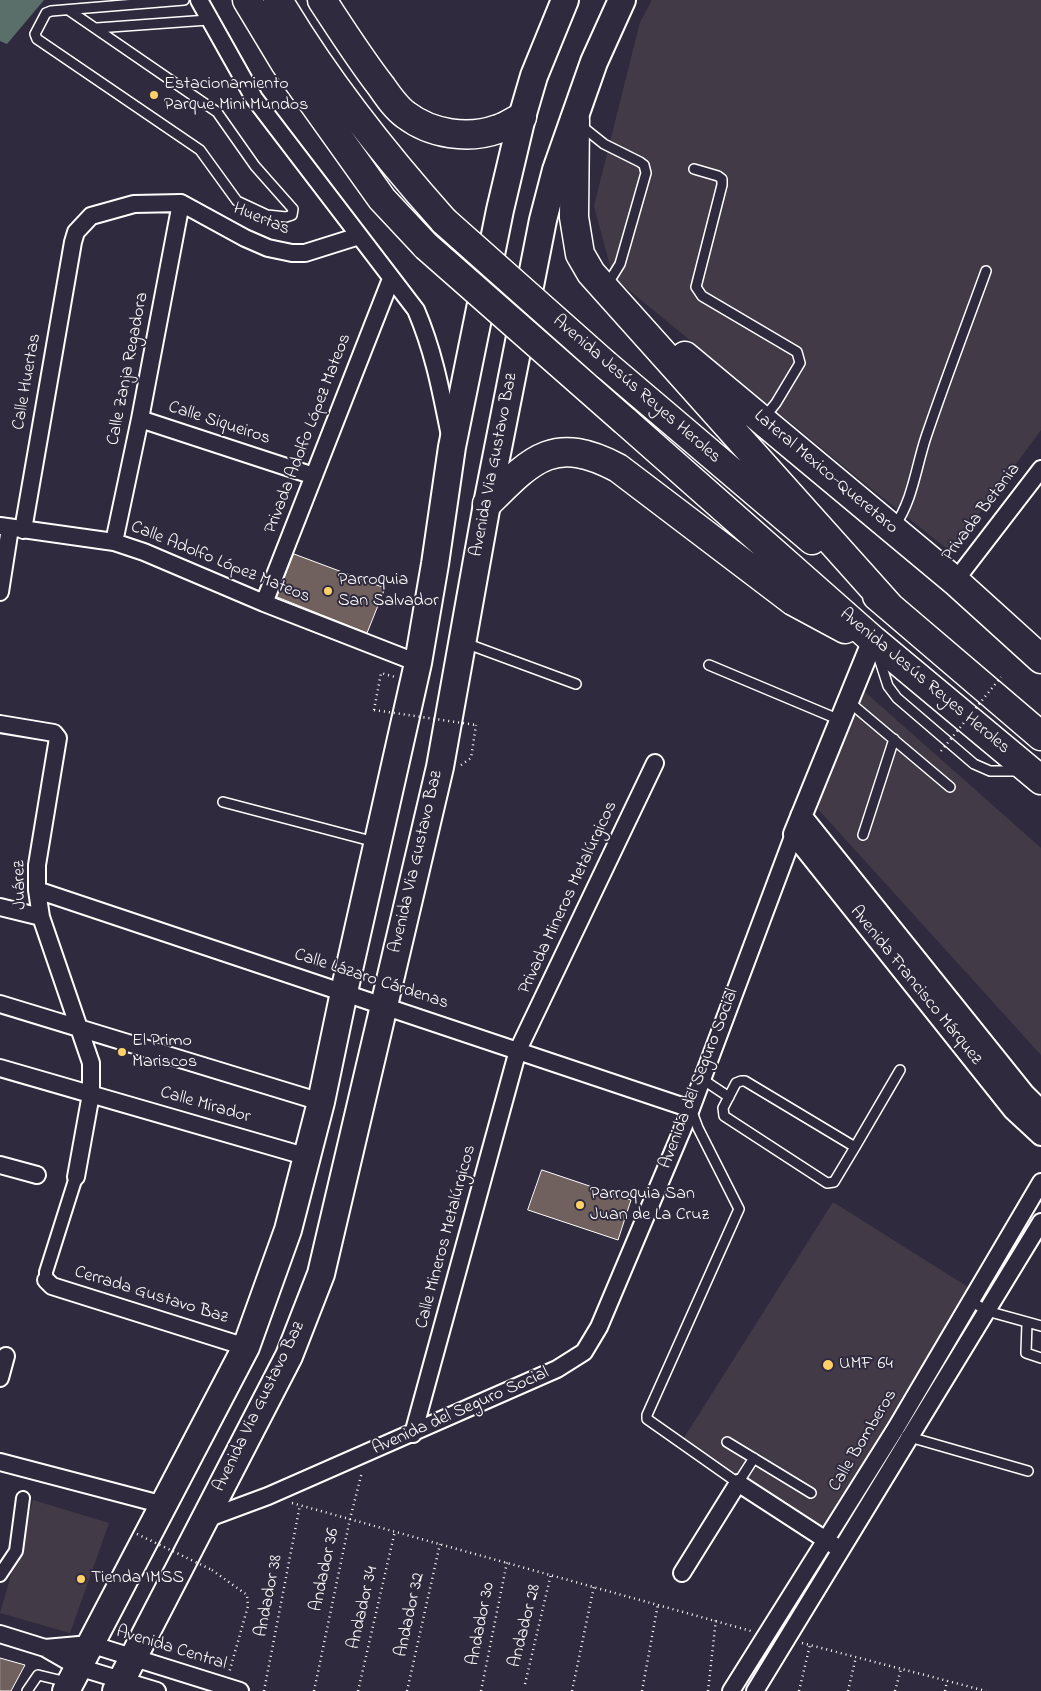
<!DOCTYPE html>
<meta charset="utf-8">
<style>
body{margin:0}
canvas{display:block;background:#2f2a3d}
</style>
<canvas width="1041" height="1691"></canvas>
<script>
const g = document.querySelector('canvas').getContext('2d');
g.lineJoin = 'round';
function fill(path, color) { g.fillStyle = color; g.fill(path, 'evenodd'); }
function stroke(path, color, width, dash) { g.strokeStyle = color; g.lineWidth = width; g.lineCap = dash ? 'butt' : 'round'; g.setLineDash(dash || []); g.stroke(path); }
function label(font, color, halo, rows, align = 'center') {
  g.font = font + ' "Indie Flower",sans-serif'; g.lineWidth = 4; g.setLineDash([]); g.textBaseline = 'middle'; g.strokeStyle = halo; g.fillStyle = color; for (const [text, x, y, turn = 0] of rows) {
    g.save(); g.translate(x, y); g.rotate((+turn || 0) * Math.PI / 180); g.textAlign = isNaN(turn) ? turn : align; if (halo) g.strokeText(text, 0, 0); g.fillText(text, 0, 0); g.restore();
  }
}
fill(new Path2D(`
 M652 0H1041V430L951 552 863 482 613 277 594 206 640 22Z
 M865 692 1041 848V1055L817 808Z
 M833 1202 971 1289 823 1536 682 1441Z
 M33 1500 109 1523 70 1633 0 1613Z`), '#423a47');
fill(new Path2D(`
 M0 0H44L7 44 0 41Z`), '#5a6f69');
const building = new Path2D(`
 M294 554 385 588 367 633 277 597Z
 M542 1170 631 1200 618 1240 528 1210Z
 M0 1658 25 1665 11 1691H0Z`);
fill(building, '#70615e');
stroke(building, '#fff', 1);
const service = new Path2D(`
 M70 11 217 112 255 166 293 209 292 215 286 217 267 215 237 201 200 150 37 39 35 34 46 13 51 11 184 0
 M97 28 208 20
 M579 124 604 144 640 162 644 165 646 173 620 264 607 285
 M694 169 718 176 722 179V185L696 287 702 296 797 352 800 363 776 403 764 418
 M894 527C913 500 916 467 926 437 945 381 966 326 986 271
 M465 643 576 684
 M878 655 888 686 897 698 974 764 990 771H1021
 M709 665 840 720
 M848 701 950 787
 M223 802 375 842
 M863 835 894 739
 M702 1079 729 1097
 M741 1081H745L855 1147 834 1182 827 1183 724 1116 723 1108 736 1083Z
 M691 1109 698 1128 739 1209 647 1415V1419L738 1483 754 1458
 M855 1147 900 1070
 M971 1301 987 1311 1041 1326
 M1027 1323 1026 1353 1041 1358
 M906 1436 1028 1471
 M727 1442 811 1493
 M27 1691 38 1675 67 1682`);
const pedestrian = new Path2D(`
 M46 1280V1272L76 1177
 M0 1575 16 1551 23 1498`);
const minor = new Path2D(`
 M199 0 254 98 416 310C434 352 441 391 450 436
 M140 419 314 476
 M0 526 114 542 144 552 264 603 418 663
 M23 530 73 242 76 232 91 216 134 204 181 203 245 238 268 248 292 253H305L359 236
 M114 542 140 419 181 203
 M955 581 1041 469
 M0 592 10 528
 M264 603 391 279
 M0 724 54 733 58 738 37 865V890L41 917 91 1063V1094L76 1177
 M37 890 691 1109
 M0 907 41 917
 M0 1004 321 1102
 M0 1068 308 1157
 M0 1165 37 1175
 M46 1280 52 1286 246 1347
 M0 1378 6 1356
 M413 1434 518 1050 655 763
 M0 1462 164 1505
 M206 1519 268 1496 557 1369 584 1352 599 1327 691 1109 794 834
 M682 1573 738 1483 835 1546
 M0 1634 45 1648 78 1667 157 1691
 M45 1648 90 1644 240 1691
 M731 1691 896 1428 1041 1182
 M755 1691 1041 1222`);
const tertiary = new Path2D(`
 M873 640 794 834 1014 1110 1041 1135
 M801 816 1024 1094 1041 1111`);
const primary = new Path2D(`
 M66 1691 246 1347 288 1230 321 1102 344 992 418 663 435 564 452 447 500 210 522 117 534 76 565 0
 M116 1691 289 1356 321 1274 440 767 487 504 543 220 556 170 594 62 622 0`);
const trunk = new Path2D(`
 M247 0 285 63 382 199 426 246
 M278 0C323 76 385 155 444 221
 M322 0C341 29 360 59 381 86 388 96 396 108 406 115 431 134 468 140 498 129 506 127 514 121 522 117
 M575 120 574 217 580 254 591 273 891 608
 M685 356 955 581 1041 659
 M606 365 812 540
 M625 421 873 640 1041 780
 M487 504C532 459 554 434 618 468L793 601 845 629
 M877 596 1041 736`);
stroke(service, '#fff', 12);
stroke(pedestrian, '#fff', 16);
stroke(minor, '#fff', 20);
stroke(tertiary, '#fff', 24);
stroke(primary, '#fff', 30);
stroke(trunk, '#fff', 31);
stroke(new Path2D(`
 M374 710 381 673 395 677
 M461 765 471 758 476 725
 M292 1503 751 1631
 M212 1570 247 1595 248 1606 229 1673
 M802 1643 986 1691
 M525 1684 551 1574
 M264 1691 300 1505
 M314 1691 350 1519 362 1472
 M358 1691 395 1531
 M407 1691 440 1544
 M481 1691 507 1562
 M572 1691 594 1586
 M642 1691 658 1604
 M708 1691 716 1619
 M799 1691 810 1645
 M848 1691 856 1657
 M895 1691 901 1669
 M945 1691 947 1681`), '#fff', 2.5, [1, 4]);
stroke(service, '#2f2a3d', 9);
stroke(pedestrian, '#2f2a3d', 12);
stroke(minor, '#2f2a3d', 16);
stroke(tertiary, '#2f2a3d', 20);
stroke(primary, '#2f2a3d', 26);
stroke(trunk, '#2f2a3d', 28);
const trunkBridge = new Path2D(`
 M444 221 606 365
 M426 246 625 421`);
stroke(trunkBridge, '#fff', 31, []);
stroke(new Path2D(`
 M374 710 476 725
 M941 751 1001 677
 M137 1534 212 1570`), '#fff', 2.5, [1, 4]);
stroke(trunkBridge, '#2f2a3d', 28);
for (const [x, y, r, color] of [
 [154,95,5,"#ffd166"],
 [328,591,5,"#ffd166"],
 [122,1052,5,"#ffd166"],
 [580,1205,5,"#ffd166"],
 [828,1365,6,"#ffd166"],
 [81,1579,5,"#ffd166"]
]) { const dot = new Path2D(); dot.arc(x, y, r, 0, 2 * Math.PI); g.fillStyle = color; g.fill(dot); stroke(dot, '#2f2a3d', 2); }
label('18px', '#fff', '#2f2a3d', [
 ["Estacionamiento",164,85],
 ["Parque Mini Mundos",164,106],
 ["Parroquia",338,581],
 ["San Salvador",338,602],
 ["El Primo",132,1042],
 ["Mariscos",132,1063],
 ["Parroquia San",590,1195],
 ["Juan de La Cruz",590,1216],
 ["UMF 64",839,1365],
 ["Tienda IMSS",91,1579]
], 'left');
label('18px', '#fff', '#2f2a3d', [
 ["Huertas",261,220,22],
 ["Calle Zanja Regadora",129,369,-79],
 ["Calle Huertas",28,382,-80],
 ["Avenida Jesús Reyes Heroles",636,390,41],
 ["Calle Siqueiros",219,424,18],
 ["Privada Adolfo López Mateos",309,434,-69],
 ["Avenida Via Gustavo Baz",495,465,-79],
 ["Lateral Mexico-Queretaro",825,473,40],
 ["Privada Betania",982,513,-53],
 ["Calle Adolfo López Mateos",220,563,22],
 ["Avenida Jesús Reyes Heroles",924,682,40],
 ["Avenida Via Gustavo Baz",417,862,-77],
 ["Juárez",21,885,-92],
 ["Privada Mineros Metalúrgicos",569,898,-65],
 ["Calle Lázaro Cárdenas",371,980,18],
 ["Avenida Francisco Márquez",915,986,51],
 ["Avenida del Seguro Social",700,1079,-69],
 ["Calle Mirador",205,1106,16],
 ["Calle Mineros Metalúrgicos",447,1237,-75],
 ["Cerrada Gustavo Baz",151,1296,17],
 ["Avenida Via Gustavo Baz",260,1407,-64],
 ["Avenida del Seguro Social",461,1412,-24],
 ["Calle Bomberos",864,1441,-59],
 ["Andador 36",326,1570,-78],
 ["Andador 38",270,1596,-79],
 ["Andador 34",364,1608,-77],
 ["Andador 32",411,1615,-78],
 ["Andador 30",482,1624,-79],
 ["Andador 28",526,1626,-76],
 ["Avenida Central",171,1649,17]
]);
</script>
